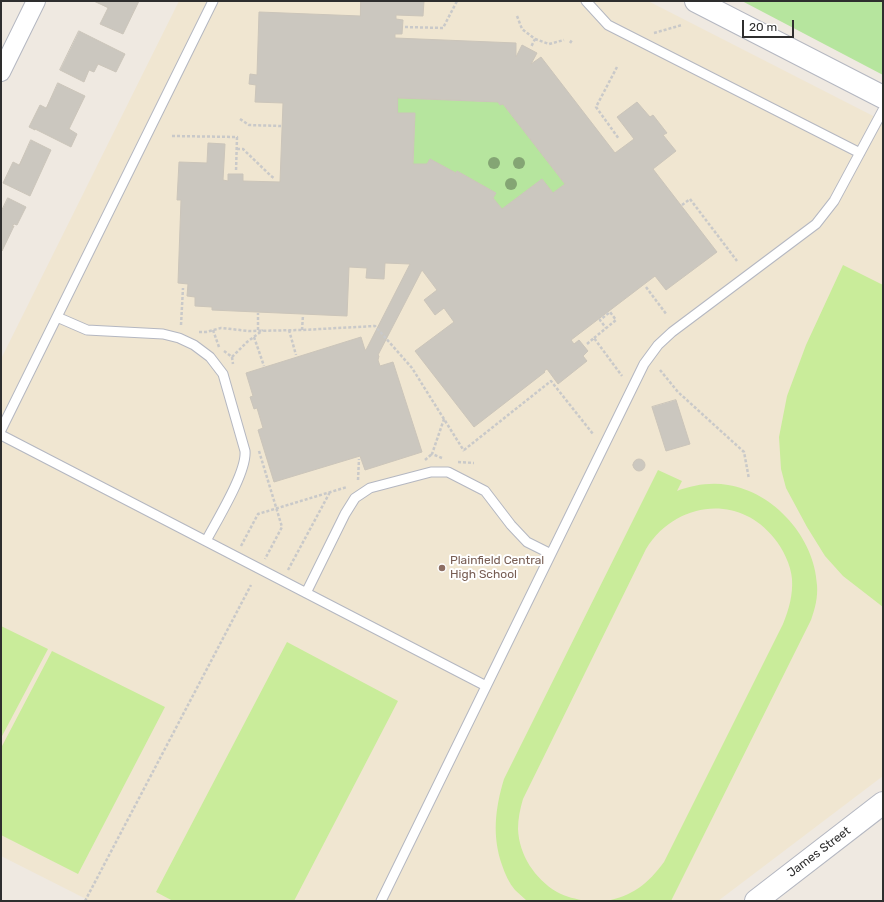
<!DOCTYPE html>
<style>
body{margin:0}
#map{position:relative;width:884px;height:902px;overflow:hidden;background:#efe9e1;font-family:Rubik,sans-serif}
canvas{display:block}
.frame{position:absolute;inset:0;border:2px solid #2e2e2e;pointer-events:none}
.scale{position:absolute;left:742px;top:20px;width:52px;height:18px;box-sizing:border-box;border:2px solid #2e2e2e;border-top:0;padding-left:5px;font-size:12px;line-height:14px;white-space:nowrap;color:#2e2e2e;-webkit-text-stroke:3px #fff;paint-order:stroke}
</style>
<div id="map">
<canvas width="884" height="902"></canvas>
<div class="frame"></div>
<div class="scale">20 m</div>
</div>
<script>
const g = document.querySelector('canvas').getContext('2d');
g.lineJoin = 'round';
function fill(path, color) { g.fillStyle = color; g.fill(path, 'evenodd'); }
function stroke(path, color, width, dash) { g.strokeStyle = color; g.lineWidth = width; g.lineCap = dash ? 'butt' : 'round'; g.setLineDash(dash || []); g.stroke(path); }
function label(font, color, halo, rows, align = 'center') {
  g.font = font + ' Rubik,sans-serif'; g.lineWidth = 4; g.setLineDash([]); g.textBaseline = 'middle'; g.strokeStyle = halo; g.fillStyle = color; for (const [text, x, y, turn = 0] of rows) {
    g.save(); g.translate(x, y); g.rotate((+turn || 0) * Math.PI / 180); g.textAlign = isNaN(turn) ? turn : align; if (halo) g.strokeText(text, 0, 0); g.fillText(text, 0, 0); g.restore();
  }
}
fill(new Path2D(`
 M179 1H648L883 121V776L718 901H90L1 856V359Z`), '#f0e6d1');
fill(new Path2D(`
 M742 1H883V75Z
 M398 98 498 102 500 105 503 104 565 184 553 193 542 179 502 209 493 198 496 193 457 171 456 173 430 159 427 164H413L415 113H398Z`), '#b6e59e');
fill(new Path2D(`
 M843 265 883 285V607L843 576 825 556 807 527 786 488 781 469 779 437 787 396 806 345Z
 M658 470 682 481 677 491C693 485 711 482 728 485 774 492 815 538 817 585 818 597 815 609 811 620L671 901H606C632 896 648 884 664 862L783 624C789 609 793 595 792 579 791 565 783 549 774 538 738 493 675 502 646 549L523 799C520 809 518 819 518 829 519 855 535 879 557 892 566 897 576 899 586 901H527C523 897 519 894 515 890 509 883 505 874 502 865 492 836 495 809 504 779Z
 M1 626 48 649 1 738Z
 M287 642 398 701 294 901H173L156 892Z
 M52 651 165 707 78 874 1 835V748Z`), '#c9ec9a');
const building = new Path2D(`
 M94 1H139L123 34 100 24 108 8Z
 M361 1H424L423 16 396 15V19L403 20 402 34H395V38L516 43V57L522 45 537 53 531 64 541 57 615 153 634 139 617 117 637 102 650 117 653 115 667 133 663 135 676 151 653 169 717 252 666 290 655 276 571 340 574 344 579 340 588 351 583 356 587 361 558 384 547 369 544 371 545 372 474 427 415 351 454 322 444 308 435 315 424 300 437 290 422 270 378 355 379 356 378 360 380 366 393 362 422 452 365 470 360 456 274 482 258 430 263 428 257 408 254 409 250 397 253 396 246 373 361 337 365 350H366L410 264 385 263 384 279 366 278 367 268 349 267 347 316 212 310V307L195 306V297L187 296 188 284 178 283 181 200H177L179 162 207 163 208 143 225 144 223 180 228 181V174H243V181L280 182 283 103 255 102 256 85 249 84 250 74 257 75 259 12 360 16ZM398 98 498 102 500 105 503 104 565 184 553 193 542 179 502 209 493 198 496 193 457 171 456 173 430 159 427 164H413L415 113H398Z
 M79 31 125 54 116 72 98 64 94 72 89 70 84 82 60 70Z
 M58 83 85 96 69 129 77 134 71 147 35 129V130L29 127 40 105 46 108Z
 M31 140 51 150 30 196 3 183 13 162 19 165Z
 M8 198 26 207 17 225 14 224 12 226H14L2 251 1 212Z
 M676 400 690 444 666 451 652 407Z
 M633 465a6 6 0 1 1 12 0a6 6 0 1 1-12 0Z`);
fill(building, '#cbc7bf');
stroke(building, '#cbc5ba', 1);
const lane = new Path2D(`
 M586 1 608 25 860 153
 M57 317 87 330 163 334 179 338 194 345 210 357 223 374 245 451C247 472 217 520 206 541
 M1 430 213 1
 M1 435 486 686
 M306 593 345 514 355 498 370 488 431 472H448L485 491 511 525 527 542 551 554
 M381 901 644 364 658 345 672 332 816 224 834 201 883 110`);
const street = new Path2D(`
 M1 72 36 1`);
const secondary = new Path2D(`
 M696 1 883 97
 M756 901 883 803`);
stroke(lane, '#b4b7c1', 11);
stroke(street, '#b4b7c1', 20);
stroke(secondary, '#b4b7c1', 24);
stroke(new Path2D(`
 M517 16 522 29 535 39 531 47
 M405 27 443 28 457 1
 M654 33 682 25
 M535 39 549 44 564 40
 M570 43 572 40
 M617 67 596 107 619 139
 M240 119 249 125 281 126
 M172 136 237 137 236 172
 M237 149H243L271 176 275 179
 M682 205 690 199 737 261
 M646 287 667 315
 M181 325 183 288
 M213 330 219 347
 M258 330V313
 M289 330 296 355
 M302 330 303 315
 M199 332H206L221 328 249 331 302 330 375 326 412 368 464 451
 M254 337 264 366
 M594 338 616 320 610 312 600 320 606 328
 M587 344 594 338 622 376
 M224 351 232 357 233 364
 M232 357 247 342 263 330
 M660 370 678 392 744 452 749 479
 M464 450 551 381 593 434
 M259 451 282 527 265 559
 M442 458 432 454 444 419
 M425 460 432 454
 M458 462 474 463
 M358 480 359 459
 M241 546 258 514 347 487
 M288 570 330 492
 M85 901 251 585`), '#c9c9c9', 2.5, [3, 2]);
stroke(lane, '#fff', 9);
stroke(street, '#fff', 18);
stroke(secondary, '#fff', 22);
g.fillStyle = '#84a574';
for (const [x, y] of [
 [494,163],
 [519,163],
 [511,184]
]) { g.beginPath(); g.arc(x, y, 6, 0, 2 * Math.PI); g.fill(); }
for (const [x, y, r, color] of [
 [442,568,4,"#8d6e63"]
]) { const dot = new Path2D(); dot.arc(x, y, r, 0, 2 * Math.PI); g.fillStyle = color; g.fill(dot); stroke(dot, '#fff', 1.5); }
label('12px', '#785e54', '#fff', [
 ["Plainfield Central",450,561],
 ["High School",450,575]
], 'left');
label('12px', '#2e2e2e', '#fff', [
 ["James Street",819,852,-37]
]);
</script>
